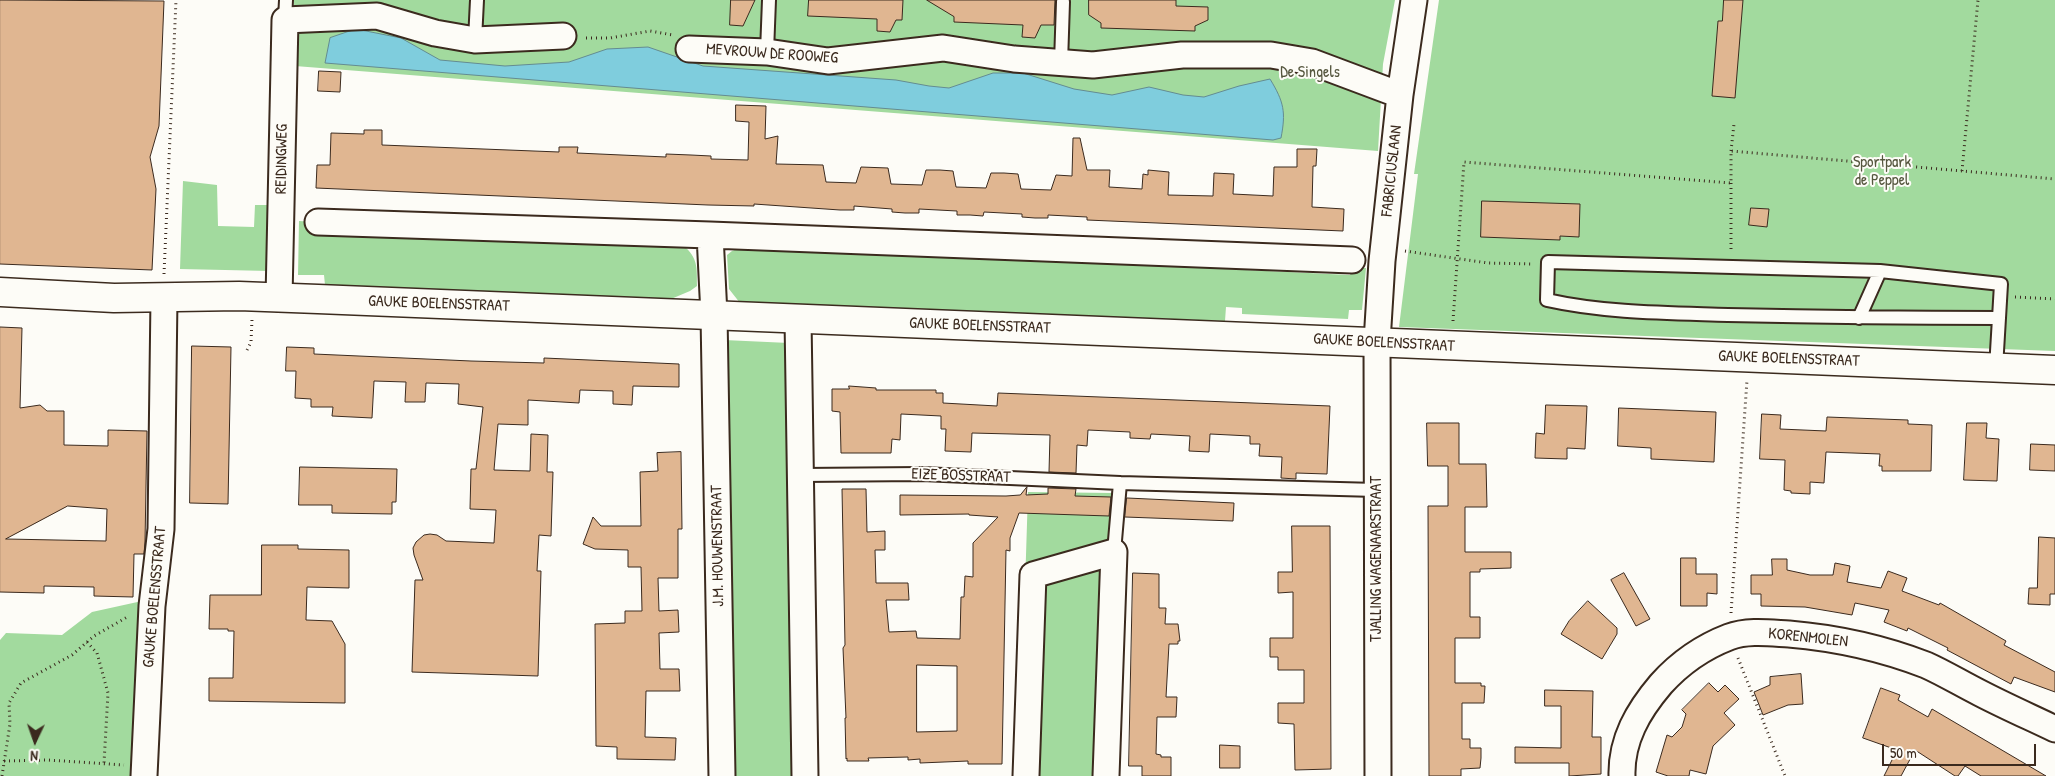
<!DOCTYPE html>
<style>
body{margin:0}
#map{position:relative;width:2055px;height:776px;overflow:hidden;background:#fdfcf7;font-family:"Patrick Hand",sans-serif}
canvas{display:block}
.north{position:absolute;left:10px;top:716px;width:50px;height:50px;-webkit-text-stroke:4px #fdfcf7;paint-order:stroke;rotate:183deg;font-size:14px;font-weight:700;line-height:20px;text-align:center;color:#3b2a1e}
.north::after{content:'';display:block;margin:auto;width:18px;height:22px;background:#3b2a1e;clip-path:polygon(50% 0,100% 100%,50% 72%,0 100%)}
.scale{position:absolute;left:1882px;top:744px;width:154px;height:22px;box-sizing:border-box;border:2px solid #3b2a1e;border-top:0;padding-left:6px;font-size:15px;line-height:18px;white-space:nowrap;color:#3b2a1e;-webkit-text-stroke:4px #fdfcf7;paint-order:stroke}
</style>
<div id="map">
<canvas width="2055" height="776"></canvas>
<div class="north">N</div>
<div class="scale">50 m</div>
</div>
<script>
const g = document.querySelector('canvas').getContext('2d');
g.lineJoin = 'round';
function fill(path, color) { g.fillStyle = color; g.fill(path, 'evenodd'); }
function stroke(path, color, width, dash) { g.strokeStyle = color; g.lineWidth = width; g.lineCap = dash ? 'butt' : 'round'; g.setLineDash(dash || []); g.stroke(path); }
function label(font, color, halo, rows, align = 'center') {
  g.font = font + ' "Patrick Hand",sans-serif'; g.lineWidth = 4; g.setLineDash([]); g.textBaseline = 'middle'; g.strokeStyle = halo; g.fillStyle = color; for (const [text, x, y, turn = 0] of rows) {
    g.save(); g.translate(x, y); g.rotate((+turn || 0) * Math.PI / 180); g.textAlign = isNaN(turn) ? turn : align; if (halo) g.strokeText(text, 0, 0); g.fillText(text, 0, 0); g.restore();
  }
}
fill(new Path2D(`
 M294 0H1395L1383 64 1378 151 295 66Z
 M1439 0H2055V351L1399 327 1418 174H1414Z
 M183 181 217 185 218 226 254 227 255 205H273L270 271 180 269Z
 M299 221 683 245C698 258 697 267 697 286L690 291 671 299 325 285 324 275H298Z
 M745 246 1350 275 1352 268H1366L1362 310H1349L1348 319 1242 314V308L1226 307 1225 321 740 303 729 289 727 255 732 251Z
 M724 340 789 343 797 776H731Z
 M1028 492 1114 493 1103 776H1019Z
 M142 601 135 776H0V640L6 633 62 635 92 612Z`), '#a2da9e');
const water = new Path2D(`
 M356 29 401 38 440 60 505 66 569 62 607 49 648 47 703 66 896 80 929 86 949 88 993 73H1023L1074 89 1112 95 1149 87 1183 95 1204 97 1239 86 1270 79C1284 102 1286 112 1281 138L1273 140 325 63 330 38Z`);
fill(water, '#7fcddd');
stroke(water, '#648c91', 1);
const building = new Path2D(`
 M0 0 164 1 159 126 150 157 156 189 152 270 0 264Z
 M731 0H755L743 26 730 25Z
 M809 0H903L902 20H896L890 32 877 31V19L808 16Z
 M927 0H1055L1054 25H1041L1035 38 1022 37 1023 25 954 22V17Z
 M1089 0H1176V6L1208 7V20L1195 26V31L1101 28V23L1089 15Z
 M1724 0H1743L1735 98 1712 96 1718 21H1722Z
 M319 71 341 72 340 92 318 91Z
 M736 105 766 106 765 139 778 136 776 164 823 165 826 182 856 183 861 167 888 168 891 184 922 185 926 170H940L953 171 956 187 986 188 991 173H1004L1018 174 1021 189 1051 190 1056 175 1072 176 1073 138H1080L1087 170H1110L1109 187 1142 189 1143 174 1148 175V170L1169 172 1168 195 1213 196 1214 173 1234 174 1233 194 1273 196 1274 167H1297V149H1317L1316 166H1313L1312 207 1344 209 1343 231 1087 220V217L1048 215V218H1035L1022 217V214L984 212 983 216 970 215H957V211L919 209V213H905L892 212V209L854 206V210H840L754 204V206L708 205 316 188 317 165H330L331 133 364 134V130H382V145L559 152V147H578L577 153 666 157V154L691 155 711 156V159L748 160 749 122 736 121Z
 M1482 201 1580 204 1579 237 1560 236V240L1481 237Z
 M1751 208 1769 209 1767 227 1749 225Z
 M0 327 22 328 20 408 40 405 47 411H64V445L108 446V430L147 431 145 542 144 554H134L133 597 94 596V587L44 586V593L0 592ZM68 506 107 509 106 541 6 539Z
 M192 346 231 347 228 504 190 503Z
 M287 347 314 348V354L471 361 544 363V358L679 364V387L633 386 632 405 613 404V391L580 390 579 403 528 400V425L498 424 494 470 530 471 531 434 548 435 547 472H553L551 536 539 535 537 571H541L538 676 412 672 415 580H423L414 555 413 548 416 542 424 535 430 534 437 535 446 541 494 543 496 510 470 509 471 469H476L483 407 458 404 459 384 426 383 425 402H405L406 382 374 381 372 418 332 416 333 407H311V399L295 398 296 371H286Z
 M849 386 876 388V390H936V393H943V403L997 406 998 393 1330 406 1327 474 1296 473V479L1281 478 1282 457 1259 456 1260 444H1250V436L1210 434 1209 452 1189 451 1190 436 1151 434 1150 439 1130 438V432L1088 430 1087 446 1077 445 1076 473 1049 472 1050 435 972 433 971 452 945 451 946 429H941V416L901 414 900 440 892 439 891 453H841L840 412 832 411V389H849Z
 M1546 405 1587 406 1585 449 1567 448V459L1535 458 1536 433 1544 434Z
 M1619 408 1716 412 1714 462 1651 459V448L1618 446Z
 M1762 414 1781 415 1780 429 1826 431 1827 417 1908 420V424L1932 425 1931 471H1882V466H1879L1880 454 1826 452 1824 483 1810 482V494L1791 493V491L1784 490 1785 460 1760 459Z
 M1427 423H1459V464H1486L1487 507H1465V552H1511V568L1480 569V572H1470V617H1480V638H1455V683H1481V686H1485L1484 703H1462V739H1470V748H1481V758L1480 768 1461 769V776H1429L1428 506H1448V466H1428Z
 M1967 423H1987L1986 438 1999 439 1997 481 1964 480Z
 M2031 444 2055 445V471L2030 470Z
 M681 452 682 529H678V578H658L659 611 678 610 679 632 659 633 660 669H679L680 691H646L645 737 676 738 675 760 617 759V747L596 746 595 624 625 623V611H642L641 567H628V550L595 549 583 544 593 517 601 526H641L640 472 658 471 657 453Z
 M300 467 397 469 396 502H392V514L332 513V505H299Z
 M1027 487 1026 495 1048 494V488L1076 489 1075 496 1111 497 1109 516 1019 513 1010 538V551L1006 550 1002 764H968V761L920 763V759L908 760V757L868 758 869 761H847V758L846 759 845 718H846L843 648 845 645 842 489H866L867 532 885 531V550H875L876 583H908L909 600H886L889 632 916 631 917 638 960 639 961 597H964L965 576 973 577V543L998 517 969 515V514L900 515V495L1006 496 1020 495ZM917 665 957 666V731L917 732Z
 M1127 498 1234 503 1233 521 1125 517Z
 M1292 526H1330L1331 769 1295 770 1294 724 1278 723V703H1304V670H1278V657H1270V638H1293V592L1278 593V572H1292Z
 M2039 537 2055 538V594H2050V605L2028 604 2029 588H2037Z
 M262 545H298V549L349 550V588L307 587 306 620 332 621 345 644V703L209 701V678H233L234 631H228V629H209L210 595H261Z
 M1681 558H1696V574H1717V594L1707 593V606H1681Z
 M1772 559H1787V570L1810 575H1833L1835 563 1850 566 1847 582 1881 588 1888 571 1907 578 1902 591 1939 605 1940 603 2006 641 2004 645 2055 672V692L2014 677 2011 684 1947 650 1948 648 1908 628 1907 631 1884 622 1889 610 1855 603 1852 615 1805 607 1761 606V594H1751V575H1772Z
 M1133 573 1159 574V608H1166L1165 624H1178L1180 641H1178V644H1169L1166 697H1177L1176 717H1157L1156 754 1161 755V757H1171V776H1142V766H1129Z
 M1624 573 1650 619 1636 626 1611 580Z
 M1588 601 1617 628V634L1602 659 1561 634 1569 621Z
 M1801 674 1803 704 1788 705 1763 715 1754 692 1770 685V677Z
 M1709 683 1718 692 1725 685 1739 699 1724 713 1735 725 1713 746 1706 774 1690 770 1689 776H1668L1656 772 1667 735 1672 737 1682 727 1686 714 1682 710Z
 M1881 688 1900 695 1898 700 1928 717 1932 709 2046 776H1981L1965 766 1958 776H1955L1915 750 1901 776H1884L1897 750 1863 738Z
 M1545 690 1593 691 1592 737H1601V774L1569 776V763H1515V747L1561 748V706H1545Z
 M1220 745 1240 746V768H1220Z`);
fill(building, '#e0b691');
stroke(building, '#3b2a1e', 1);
const service = new Path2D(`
 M285 20 286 0
 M475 40 477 0
 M767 52 769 0
 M1061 63 1063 2
 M1880 271 2001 284 1999 318
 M1859 318 1880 271 1548 262 1547 300C1605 313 1668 313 1728 315 1819 317 1909 318 1999 318L1996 368
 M801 475 922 474 1120 483 1376 490
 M1114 552 1120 483`);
const minor = new Path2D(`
 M689 49 767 52 828 61 943 48 1014 59 1093 65 1182 55H1271L1312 62 1400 95
 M318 222 710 235 1352 260
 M710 235 714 315 722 776
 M279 298 285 20 377 16 435 33 475 40 563 36
 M798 319 805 776
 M144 776 152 606 161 529 164 298
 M1026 776 1033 575 1114 552 1106 776
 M1378 776 1377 342 1382 261 1400 95 1414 0
 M1622 776C1621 740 1638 711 1661 684 1679 664 1703 647 1729 637 1748 630 1770 633 1789 634 1836 638 1882 648 1926 665 1944 673 1962 684 1980 693 2005 706 2030 717 2055 729`);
const secondary = new Path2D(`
 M0 292 114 298 239 296 318 299 2055 370`);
stroke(service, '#3b2a1e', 16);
stroke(minor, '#3b2a1e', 29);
stroke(secondary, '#3b2a1e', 31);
stroke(new Path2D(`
 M586 38H610L650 31 673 35
 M1731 151 1734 124
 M1962 171 1978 0
 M1731 183V252
 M1405 251 1488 263 1533 264
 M164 274 176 0
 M2015 297 2055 299
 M1453 321 1464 162 1731 183V151L2055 179
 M247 350 251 342 252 319
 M1731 613 1747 380
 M87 642 97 653 108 693 104 763
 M1738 658 1785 776
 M4 761 48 760 124 765
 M2 776 10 724 9 703 21 683 72 655 94 636 129 616`), '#3b2a1e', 3, [1, 4]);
stroke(service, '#fdfcf7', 12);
stroke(minor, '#fdfcf7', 25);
stroke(secondary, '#fdfcf7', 28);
label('16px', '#3b2a1e', '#fdfcf7', [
 ["MEVROUW DE ROOWEG",772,54,4],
 ["REIDINGWEG",282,159,-89],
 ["FABRICIUSLAAN",1392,171,-84],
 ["GAUKE BOELENSSTRAAT",439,304,2],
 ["GAUKE BOELENSSTRAAT",980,326,2],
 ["GAUKE BOELENSSTRAAT",1384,343,3],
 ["GAUKE BOELENSSTRAAT",1789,359,2],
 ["EIZE BOSSTRAAT",961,476,2],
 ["J.M. HOUWENSTRAAT",718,546,-91],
 ["TJALLING WAGENAARSTRAAT",1377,559,-90],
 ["GAUKE BOELENSSTRAAT",155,597,-85],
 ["KORENMOLEN",1808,638,6]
]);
label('16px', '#55563e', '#fdfcf7', [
 ["De Singels",1310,73],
 ["Sportpark",1882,163],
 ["de Peppel",1882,181]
]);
</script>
